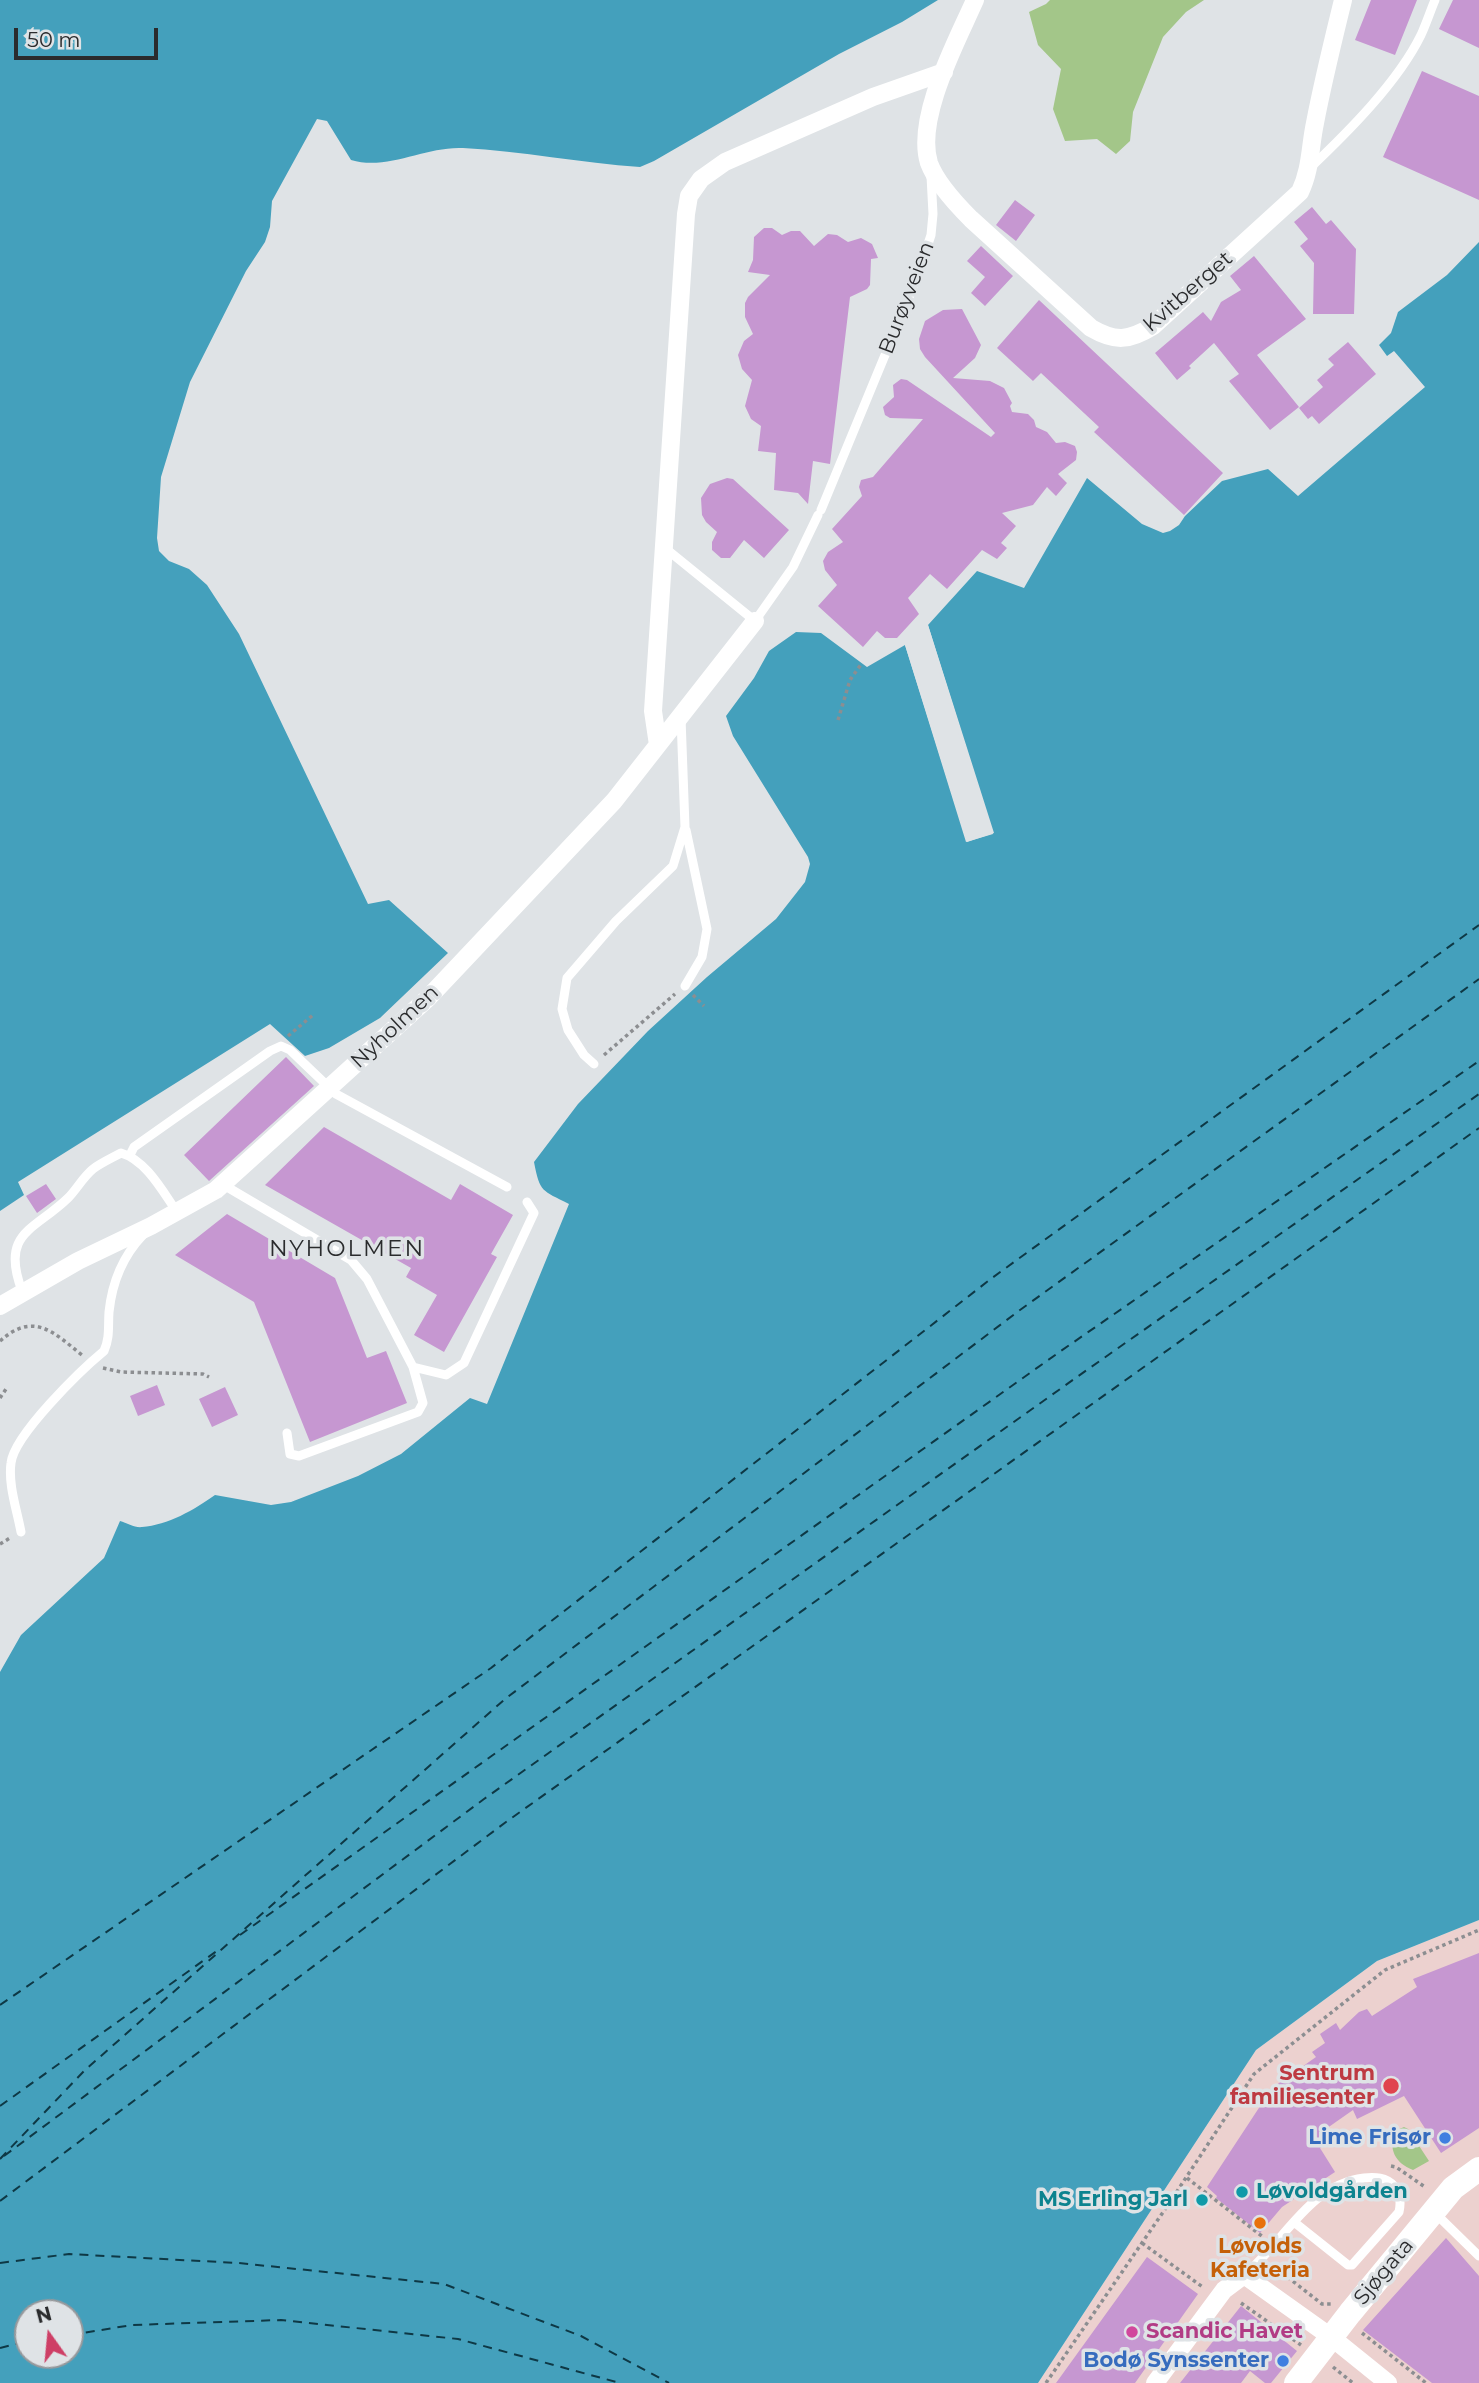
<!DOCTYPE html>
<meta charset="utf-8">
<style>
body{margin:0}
#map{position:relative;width:1479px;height:2383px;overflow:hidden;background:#dfe3e6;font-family:Montserrat,sans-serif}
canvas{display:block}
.north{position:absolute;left:14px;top:2299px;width:70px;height:70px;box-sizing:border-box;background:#dfe3e6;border:2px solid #97999c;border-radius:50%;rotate:345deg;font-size:19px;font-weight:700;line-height:28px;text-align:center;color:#2a2b2d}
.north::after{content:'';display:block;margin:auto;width:24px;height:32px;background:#ce3f66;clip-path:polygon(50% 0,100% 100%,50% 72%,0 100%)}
.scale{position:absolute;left:14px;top:28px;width:144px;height:32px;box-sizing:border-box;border:4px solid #2a2b2d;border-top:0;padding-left:9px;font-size:21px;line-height:24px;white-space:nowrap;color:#2a2b2d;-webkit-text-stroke:5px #dfe3e6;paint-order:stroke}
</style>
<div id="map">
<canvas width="1479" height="2383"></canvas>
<div class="north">N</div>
<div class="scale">50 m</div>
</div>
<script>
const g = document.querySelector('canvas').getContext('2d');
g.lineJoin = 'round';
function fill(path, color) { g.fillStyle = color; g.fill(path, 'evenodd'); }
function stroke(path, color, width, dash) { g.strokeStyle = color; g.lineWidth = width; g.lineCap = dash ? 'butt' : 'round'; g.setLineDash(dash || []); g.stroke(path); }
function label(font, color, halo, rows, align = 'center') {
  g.font = font + ' Montserrat,sans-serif'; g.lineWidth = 7; g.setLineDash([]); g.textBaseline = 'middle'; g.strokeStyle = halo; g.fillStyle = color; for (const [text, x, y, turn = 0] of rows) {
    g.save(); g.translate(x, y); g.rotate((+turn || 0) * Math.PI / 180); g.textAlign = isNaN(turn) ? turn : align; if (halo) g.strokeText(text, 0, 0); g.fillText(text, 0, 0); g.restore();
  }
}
fill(new Path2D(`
 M1479 1920V2383H1038L1256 2050 1377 1961Z`), '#ecd1cf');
fill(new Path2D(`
 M1050 0H1204L1186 12 1163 37 1133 112 1130 141 1116 154 1097 139 1065 141 1053 109 1061 69 1038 45 1029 12 1046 4Z
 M1404 2127 1408 2129 1429 2161 1413 2170C1395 2163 1388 2149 1395 2131Z`), '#a3c689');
fill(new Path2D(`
 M0 0H938L902 22 839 54 654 161 640 167C581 163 522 151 463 148 425 146 388 171 351 160L327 121 317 119 272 201 270 227 265 242 246 271 190 382 161 477 157 538 159 551 169 561 189 569 207 585 239 634 368 904 389 900 448 953 380 1018 329 1048 305 1056 270 1024 18 1182 24 1195 0 1211Z
 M1479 242V1920L1377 1961 1256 2050 1038 2383H0V1672L21 1635 104 1558 120 1521C127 1523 135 1528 142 1527 168 1525 194 1510 215 1495L271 1505 291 1502 358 1476 401 1454 470 1398 487 1404 569 1204C542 1190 540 1193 534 1162L578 1104 648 1031 707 977 776 919 805 882 810 864 808 857 733 736 726 716 754 678 769 651 796 632 821 633 867 667 905 645 966 842 993 834 928 625 977 571 1024 588 1087 478 1142 524 1163 533 1170 531 1179 525 1185 516 1222 481 1268 469 1298 496 1425 387 1394 351 1387 356 1379 345 1391 333 1398 312 1447 275ZM28 2313H70V2355H28Z`), '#44a0bc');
fill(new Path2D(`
 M928 625 994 833 967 842 905 645 907 643 969 838 989 831 925 627Z`), '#dfe3e6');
stroke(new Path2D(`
 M240 1935 1058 1353 1479 1061
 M0 2005 491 1668 992 1278 1479 925
 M0 2106 221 1948
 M4 2156 484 1799 1077 1377 1479 1094
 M0 2159 84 2071 505 1699 1020 1310 1479 979
 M0 2201 506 1822 1479 1128
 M0 2263 69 2254 238 2263 444 2284 581 2336 669 2383
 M70 2335 132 2325 281 2320 458 2339 620 2383
 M0 2348 28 2341`), '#0e3845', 2, [9, 7]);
fill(new Path2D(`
 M1371 0H1417L1395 55 1355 40Z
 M1453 0H1479V48L1439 29Z
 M1422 71 1479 96V200L1383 157Z
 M1015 200 1035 215 1016 241 996 225Z
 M1312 207 1326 224 1331 220 1356 249 1354 314H1313L1314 263 1300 246 1308 239 1294 222Z
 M764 228H772L782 235 791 231H800L814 246 828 234 837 235 848 242 861 238 872 244 878 258 871 259 870 285 867 289 850 297 830 464 813 461 808 504 798 493 774 490 776 453 758 451 761 426 751 419 745 406 752 380 742 369 738 355 744 341 753 334 745 317V303L748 297 770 275 748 272 753 260 754 237Z
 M981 246 1013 276 985 306 971 293 985 277 967 261Z
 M1254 256 1306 319 1257 355 1299 407 1270 430 1229 381 1239 374 1214 343 1189 366 1191 368 1177 380 1155 353 1203 312 1211 321 1221 302 1241 290 1230 276Z
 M1039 300 1223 473 1184 515 1094 432 1099 427 1041 373 1033 381 997 348Z
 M962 309 981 345 975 358 953 378 990 381 1004 388 1012 403 1010 406 1012 412 1028 414 1034 420 1036 427 1047 432 1056 443 1065 442 1075 446 1077 452 1076 460 1058 474 1067 483 1056 496 1047 487 1033 505 1002 513 1016 526 1001 543 1007 548 997 559 982 550 947 589 930 574 908 598 919 614 897 638H885L877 631 863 647 818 606 837 585 825 570 823 561 828 552 843 542 832 529 862 496 859 487 861 480 873 477 923 419 890 418 885 415 883 407 894 397 893 385 901 379 907 380 991 437 995 433 925 357 920 349 919 339 925 321 943 310Z
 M1348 342 1376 374 1319 424 1312 416 1308 419 1299 408 1323 387 1317 380 1334 365 1328 359Z
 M727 478 733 479 789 530 764 558 744 540 730 558H721L712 550V542L717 532 706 522 702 515 701 498 710 484Z
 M286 1057 314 1086 209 1181 184 1155Z
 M324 1127 451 1200 460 1184 513 1215 491 1254 497 1257 444 1352 414 1335 437 1295 406 1277 411 1268 265 1185Z
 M46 1184 56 1199 37 1213 26 1196Z
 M227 1214 335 1278 367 1358 386 1351 407 1403 310 1442 254 1302 175 1255Z
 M157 1385 165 1405 138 1416 130 1396Z
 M225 1387 238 1415 212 1427 199 1399Z
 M1479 1953V2128L1441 2153 1404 2096 1357 2119 1353 2110 1323 2131 1330 2142 1320 2148 1335 2172 1282 2207 1260 2233 1216 2198 1217 2196 1207 2187 1272 2088 1316 2057 1312 2052 1325 2043 1320 2034 1336 2023 1340 2030 1359 2012 1367 2009 1372 2016 1417 1987 1413 1979Z
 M1446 2238 1479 2276V2383H1432L1363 2330Z
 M1147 2257 1198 2294 1135 2383H1056Z
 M1241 2306 1297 2351 1271 2383H1265L1250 2371 1241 2383H1180Z`), '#c697d1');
stroke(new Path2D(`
 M838 720 850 680 862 663
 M693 995 704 1006
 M288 1036 313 1015
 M604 1055 675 994
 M0 1341C34 1311 53 1332 82 1355
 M103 1368 121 1372 203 1374 209 1377
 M0 1398 6 1389
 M0 1544 10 1538
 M1391 2166 1396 2167 1425 2187
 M1187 2178 1263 2237
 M1142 2243 1204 2288
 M1278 2267 1281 2272 1322 2304H1331
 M1241 2303 1301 2345
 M1362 2333 1426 2383
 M1333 2367 1353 2383
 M1046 2383 1170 2202 1254 2074 1385 1970 1479 1930`), '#8c8e91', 3.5, [3.5, 3.5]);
stroke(new Path2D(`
 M1310 168C1348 132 1398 82 1421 35 1426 24 1430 12 1435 0
 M821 510 916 280 931 235 933 214 931 176
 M665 548 755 621 793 567 818 515
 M685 986 702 957 707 929 686 830
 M594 1064 584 1055 568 1030 562 1009 567 978 616 921 673 866 685 827 681 718
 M130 1155 134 1147 270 1051 281 1046 290 1050 336 1094 507 1187
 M222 1184 351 1260 367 1279 413 1367 446 1375 464 1363 534 1213 527 1202
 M22 1291C0 1232 34 1231 68 1198 77 1189 83 1177 93 1169 101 1163 112 1158 121 1153 146 1160 163 1192 177 1212
 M287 1433 290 1454 299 1456 418 1412 423 1403 413 1367
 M21 1532C17 1510 8 1485 11 1463 14 1435 81 1370 104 1351 110 1338 108 1326 109 1312 112 1283 122 1257 143 1235
 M1435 2213 1479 2256
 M1244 2275C1284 2243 1308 2185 1364 2178 1375 2177 1386 2177 1394 2186 1400 2193 1401 2203 1399 2212L1352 2265H1348L1294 2222`), '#fff', 9);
stroke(new Path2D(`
 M975 0C957 41 915 118 929 163 936 182 957 205 971 219L1091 328C1115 342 1129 341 1153 326L1300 192C1311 169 1310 146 1315 123 1323 81 1333 41 1343 0
 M658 745 653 711 686 214 689 196 701 179 725 162 873 97 944 72
 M0 1306 78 1261 151 1226 216 1190 309 1106 428 998 614 801 755 621
 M1155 2383 1224 2290 1244 2275 1331 2337 1388 2383`), '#fff', 18);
stroke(new Path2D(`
 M1296 2383 1350 2313 1453 2188 1479 2169`), '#fff', 24);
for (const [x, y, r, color] of [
 [1391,2086,9,"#e0444e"],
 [1445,2138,7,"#3f7fe0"],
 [1242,2192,7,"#0f9aa8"],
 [1202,2200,7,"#0f9aa8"],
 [1260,2223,7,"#e8710a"],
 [1132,2332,7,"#d1479c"],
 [1283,2361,7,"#3f7fe0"]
]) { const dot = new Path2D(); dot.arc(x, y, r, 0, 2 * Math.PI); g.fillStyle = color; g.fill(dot); stroke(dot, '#dfe3e6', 2.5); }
label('21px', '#2a2b2d', '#dfe3e6', [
 ["Kvitberget",1188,292,-41],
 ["Burøyveien",907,298,-69],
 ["Nyholmen",395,1027,-43],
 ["Sjøgata",1384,2272,-50]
]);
label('bold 21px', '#be3a42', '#dfe3e6', [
 ["Sentrum",1375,2074],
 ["familiesenter",1375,2098]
], 'right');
label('bold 21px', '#366cbe', '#dfe3e6', [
 ["Lime Frisør",1431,2138],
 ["Bodø Synssenter",1269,2361]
], 'right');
label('bold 21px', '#0d838f', '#dfe3e6', [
 ["Løvoldgården",1256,2192],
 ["MS Erling Jarl",1188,2200,"right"]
], 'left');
label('bold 21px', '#c56008', '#dfe3e6', [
 ["Løvolds",1260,2247],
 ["Kafeteria",1260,2271]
]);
label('bold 21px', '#b23c85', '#dfe3e6', [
 ["Scandic Havet",1146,2332]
], 'left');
g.letterSpacing = '2px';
label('23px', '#2a2b2d', '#dfe3e6', [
 ["NYHOLMEN",347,1249]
]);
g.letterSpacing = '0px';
</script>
